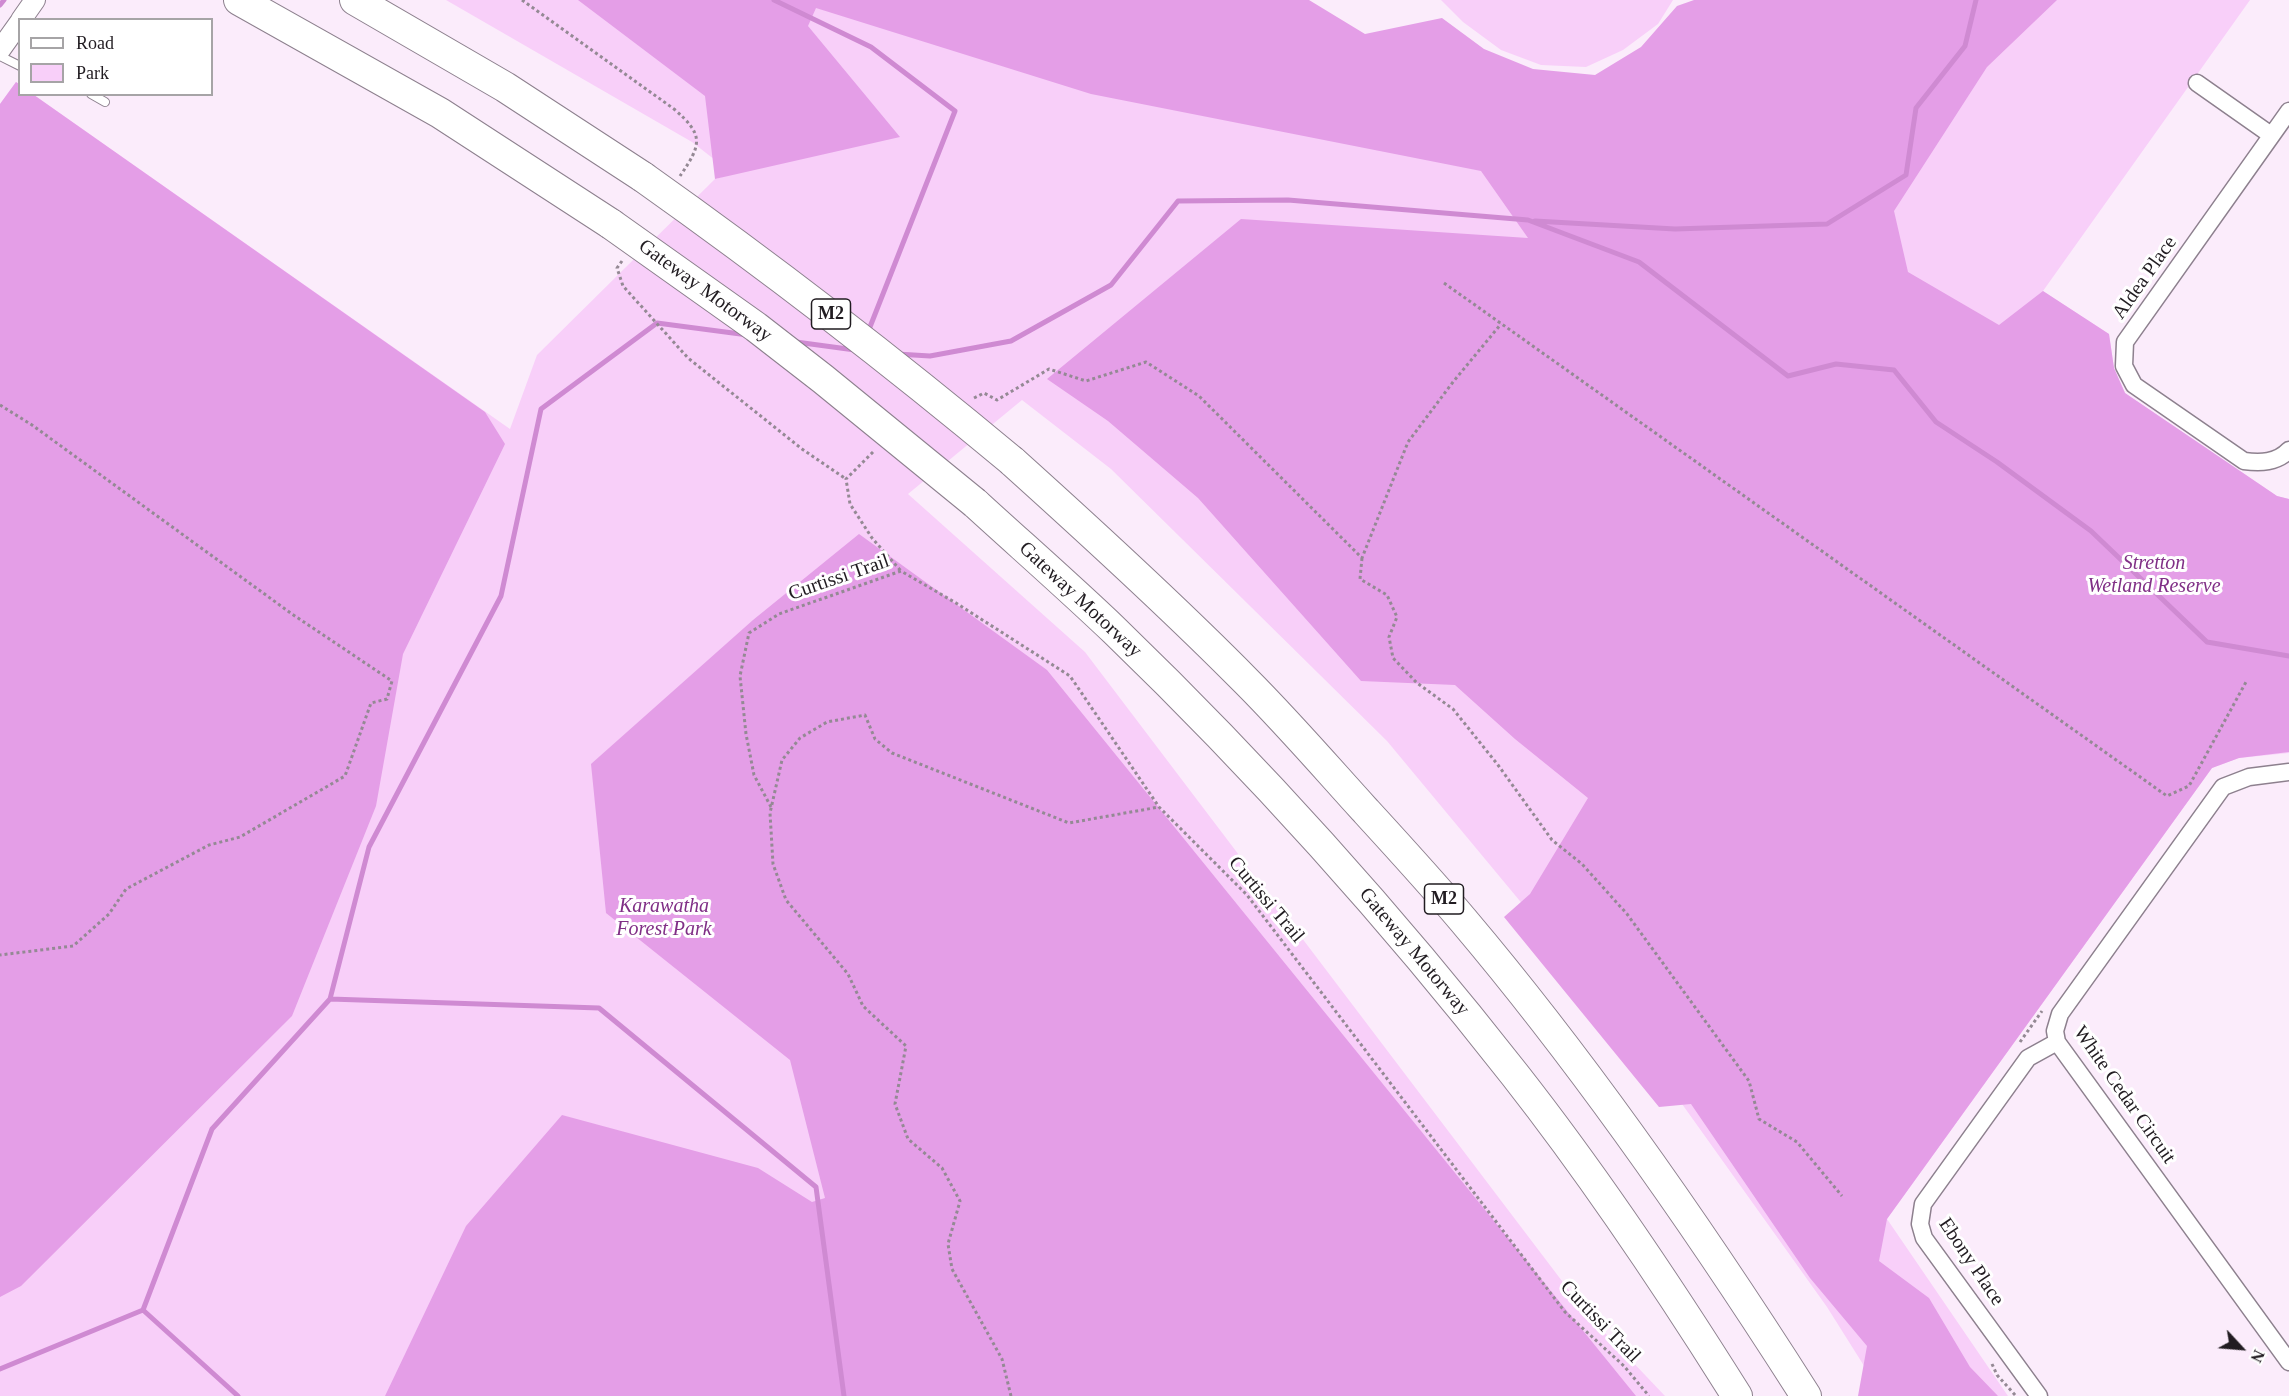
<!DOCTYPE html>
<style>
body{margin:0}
#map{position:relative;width:2289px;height:1396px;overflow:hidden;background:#fbecfb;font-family:"Times New Roman",serif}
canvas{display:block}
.legend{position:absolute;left:18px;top:18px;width:195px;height:78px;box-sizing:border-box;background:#fff;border:2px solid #a6a4a6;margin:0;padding:8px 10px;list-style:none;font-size:18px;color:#211c21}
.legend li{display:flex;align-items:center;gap:12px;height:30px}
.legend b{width:30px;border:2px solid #a6a4a6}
.north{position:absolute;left:2211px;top:1318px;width:60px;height:60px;-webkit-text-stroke:4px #fff;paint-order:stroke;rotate:116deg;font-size:16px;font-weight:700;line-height:24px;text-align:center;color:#211c21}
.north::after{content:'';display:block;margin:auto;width:21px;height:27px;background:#211c21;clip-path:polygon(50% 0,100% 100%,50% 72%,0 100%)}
</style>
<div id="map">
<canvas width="2289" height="1396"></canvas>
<ul class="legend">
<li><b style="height:8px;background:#fff"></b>Road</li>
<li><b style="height:16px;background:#f8cff9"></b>Park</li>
</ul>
<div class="north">N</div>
</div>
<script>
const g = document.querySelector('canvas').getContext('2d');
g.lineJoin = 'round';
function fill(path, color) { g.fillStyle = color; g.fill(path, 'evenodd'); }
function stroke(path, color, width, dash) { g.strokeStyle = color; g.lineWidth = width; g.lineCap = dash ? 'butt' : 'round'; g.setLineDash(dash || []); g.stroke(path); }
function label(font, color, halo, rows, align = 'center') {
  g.font = font + ' "Times New Roman",serif'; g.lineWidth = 6; g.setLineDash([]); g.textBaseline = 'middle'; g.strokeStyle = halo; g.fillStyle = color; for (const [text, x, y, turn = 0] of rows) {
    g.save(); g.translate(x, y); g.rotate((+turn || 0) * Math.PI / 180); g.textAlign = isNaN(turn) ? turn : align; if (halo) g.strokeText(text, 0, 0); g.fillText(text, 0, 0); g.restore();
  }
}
fill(new Path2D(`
 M446 0H1297L1538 159 1771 0H2250L2043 291 2109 334 2114 368 2125 393 2277 496 2289 499V753L2239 758 2212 768 1887 1219 2008 1396H1883L1827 1307 1642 1048 1387 741 1111 469 1022 400 908 494 1085 652 1587 1314 1665 1396H0V104L16 82 19 84 20 94 34 95 510 429 537 355 715 179 733 174 692 142Z
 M1441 0H1673L1658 24 1623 50 1586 67 1541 65 1501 50 1463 22Z`), '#f8cff9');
fill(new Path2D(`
 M578 0H1309L1365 34 1442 18 1484 49 1533 69 1595 75 1641 47 1677 6 1694 0H2057L1987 67 1894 211 1908 272 1999 325 2043 291 2109 334 2114 368 2125 393 2277 496 2289 499V752L2239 758 2212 768 1887 1219 1879 1261 1929 1298 1970 1367 1998 1396H1858L1867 1346 1810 1278 1691 1104 1659 1107 1504 917 1530 894 1588 798 1515 739 1455 685 1361 681 1198 498 1108 421 1047 379 1241 219 1528 238 1481 171 1091 94 816 8 808 26 900 137 715 179 705 96Z
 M16 82 19 84 20 94 34 95 485 412 505 444 403 654 376 806 292 1016 21 1286 0 1297V104Z
 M859 534 1047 670 1636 1396H385L466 1226 562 1115 758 1168 812 1202 825 1198 790 1060 606 913 591 764 753 620Z`), '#e49ee7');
stroke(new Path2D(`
 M774 0 871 47 955 111 868 332
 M0 5 4 0
 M1535 221 1675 229 1827 224 1906 175 1916 108 1965 46 1976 0
 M796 342 855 350
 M897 354 930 356 1011 341 1111 285 1178 201 1288 200 1528 220 1639 262 1788 376 1836 364 1894 370 1936 422 1997 462 2091 531 2207 642 2289 656
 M330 999 599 1008 816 1187 844 1396
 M143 1310 238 1396
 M0 1369 143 1310 212 1129 330 999 369 847 501 596 541 409 657 323 748 335`), '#cf8ad2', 5);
const service = new Path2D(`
 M0 56 20 66
 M91 94 105 102`);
const minor = new Path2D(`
 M2197 83 2271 135
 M2289 111 2125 342 2124 366 2134 385 2244 461C2260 463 2277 463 2289 450
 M2289 772 2249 777 2223 787 2060 1014 2055 1031 2057 1042 2289 1362
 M2039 1396 1924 1238 1920 1224 1923 1204 2028 1058 2057 1042`);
const tertiary = new Path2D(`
 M21 20 35 0
 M0 50 20 22`);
const motorway = new Path2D(`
 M239 0 440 113 611 224
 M355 0 505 87 643 177
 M1012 461C1092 533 1171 605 1246 681 1287 722 1325 766 1364 809 1397 845 1431 882 1463 920 1589 1069 1701 1231 1806 1396
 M975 503C1022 546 1069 587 1115 631 1258 769 1392 918 1515 1075 1595 1177 1668 1286 1737 1396`);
stroke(service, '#8d808e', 10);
stroke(minor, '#8d808e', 19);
stroke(tertiary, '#8d808e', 22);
stroke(motorway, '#8d808e', 32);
stroke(new Path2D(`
 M522 0 674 109C704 135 702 144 680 176
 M622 261 617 268 623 286 688 358 802 449 846 479
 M1444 283 2167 796 2189 786 2246 682
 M974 398 984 393 997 400 1049 369 1086 381 1146 362 1199 396 1362 558 1408 442 1453 382 1501 324
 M0 405 32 425 292 614 392 681 387 699 371 703 345 776 240 837 209 845 126 889 109 914 73 946 0 955
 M873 452 846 479 850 504 872 538 901 571
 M1362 558 1360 579 1387 595 1397 617 1389 637 1393 658 1417 683 1453 709 1498 765 1552 840 1582 864 1627 914 1749 1081 1759 1119 1797 1142 1842 1196
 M771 807 754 775 746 734 740 676 749 633 779 614 901 571 956 603 1070 676 1159 807 1247 895 1565 1312 1624 1366 1649 1396
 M2020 1042 2042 1011
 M1992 1364 1997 1375 2016 1396
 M1011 1396 1002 1359 952 1269 948 1244 960 1201 942 1168 908 1139 895 1104 906 1046 863 1006 848 974 786 900 773 864 770 813 782 760 800 738 827 722 865 715 875 739 892 753 1069 823 1159 807`), '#948994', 3, [3, 3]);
stroke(service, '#fff', 8);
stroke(minor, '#fff', 16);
stroke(tertiary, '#fff', 20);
stroke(motorway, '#fff', 30);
const motorwayBridge = new Path2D(`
 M643 177C770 267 892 361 1012 461
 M611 224 756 327 823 379 975 503`);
stroke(motorwayBridge, '#8d808e', 32, []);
stroke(motorwayBridge, '#fff', 30);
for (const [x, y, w] of [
 [831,314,39],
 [1444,899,39]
]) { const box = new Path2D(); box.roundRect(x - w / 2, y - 15, w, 30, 4.5); g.fillStyle = '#fff'; g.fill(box); stroke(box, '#211c21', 1.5); }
label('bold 18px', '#211c21', null, [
 ["M2",831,314],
 ["M2",1444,899]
]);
label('20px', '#211c21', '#fff', [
 ["Aldea Place",2145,278,-55],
 ["Gateway Motorway",705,291,36],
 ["Curtissi Trail",839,578,-19],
 ["Gateway Motorway",1080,600,43],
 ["Curtissi Trail",1266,900,50],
 ["Gateway Motorway",1414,952,50],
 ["White Cedar Circuit",2124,1095,55],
 ["Ebony Place",1971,1262,56],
 ["Curtissi Trail",1600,1322,46]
]);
label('italic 20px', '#802f86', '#fff', [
 ["Stretton",2154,564],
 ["Wetland Reserve",2154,587],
 ["Karawatha",664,907],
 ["Forest Park",664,930]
]);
</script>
